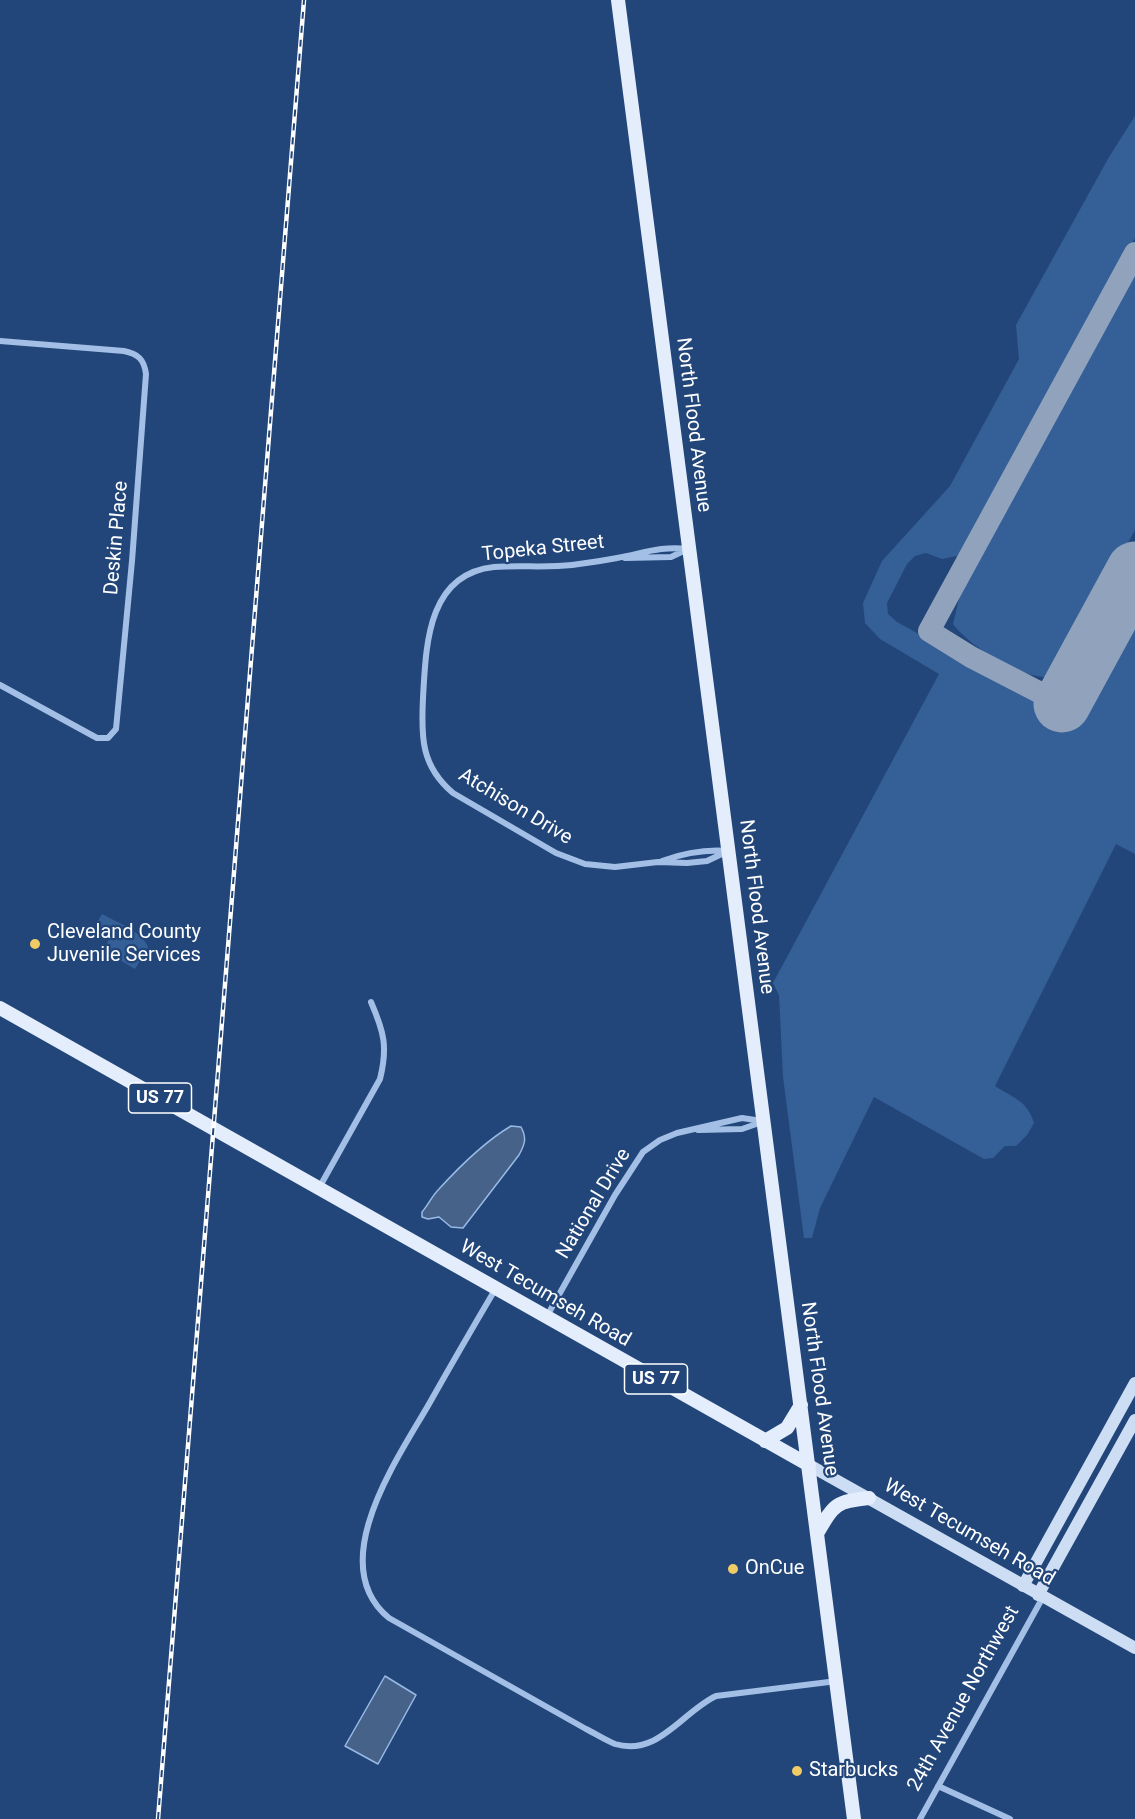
<!DOCTYPE html>
<style>
body{margin:0}
canvas{display:block;background:#224679}
</style>
<canvas width="1135" height="1819"></canvas>
<script>
const g = document.querySelector('canvas').getContext('2d');
g.lineJoin = 'round';
function fill(path, color) { g.fillStyle = color; g.fill(path, 'evenodd'); }
function stroke(path, color, width, dash) { g.strokeStyle = color; g.lineWidth = width; g.lineCap = dash ? 'butt' : 'round'; g.setLineDash(dash || []); g.stroke(path); }
function label(font, color, halo, rows, align = 'center') {
  g.font = font + ' Roboto,sans-serif'; g.lineWidth = 4.5; g.setLineDash([]); g.textBaseline = 'middle'; g.strokeStyle = halo; g.fillStyle = color; for (const [text, x, y, turn = 0] of rows) {
    g.save(); g.translate(x, y); g.rotate((+turn || 0) * Math.PI / 180); g.textAlign = isNaN(turn) ? turn : align; if (halo) g.strokeText(text, 0, 0); g.fillText(text, 0, 0); g.restore();
  }
}
fill(new Path2D(`
 M1135 116V238L961 555 942 559 926 553 915 556 907 564 887 603 888 614 897 622 1075 720 1135 612V854L1116 844 995 1086C1013 1098 1027 1100 1034 1123L1027 1135 1016 1146H1005L993 1158 984 1159 874 1097 820 1208 812 1238H804L783 1077 779 995 773 983 939 674 880 639 865 623 863 603 882 561 950 486 1019 359 1016 325 1109 157Z
 M1135 266V530L1055 677C1026 682 970 647 953 624L960 595 987 539Z
 M102 914C116 922 142 931 148 947L135 969 103 950 110 938 94 928Z`), '#355f97');
const water = new Path2D(`
 M511 1126 521 1127C527 1138 525 1144 519 1155L463 1228 451 1227 439 1217 428 1219 422 1217V1212C428 1205 432 1196 439 1189 460 1166 484 1142 511 1126Z
 M385 1676 416 1695 378 1764 345 1746Z`);
fill(water, '#476288');
stroke(water, '#97bae6', 1.5);
stroke(new Path2D(`
 M1062 704 971 657 929 631 1135 253`), '#90a2bc', 22);
stroke(new Path2D(`
 M1062 704 1135 570`), '#90a2bc', 57);
stroke(new Path2D(`
 M0 341 124 351C138 354 144 359 146 374L132 561 116 729 108 738H97L0 685
 M689 549C659 546 645 553 617 558 602 561 587 563 572 565 546 568 520 565 494 567 427 574 426 646 423 698 421 737 421 766 453 793L556 853 585 864 615 867 658 862 687 863 707 861 728 851
 M625 558 671 557 688 549
 M662 861C684 853 704 849 728 851
 M698 1130 742 1129 762 1122
 M319 1188 380 1079C388 1047 384 1032 371 1002
 M496 1288C473 1327 451 1365 429 1404 398 1458 323 1564 389 1618L586 1729C596 1734 605 1740 615 1744 658 1757 682 1712 716 1696L837 1681
 M547 1316 615 1195 643 1152 660 1140 677 1133 742 1118 762 1121
 M938 1786 1010 1819
 M920 1819 1043 1597`), '#a3bfe5', 6);
stroke(new Path2D(`
 M809 1465 1135 1648
 M1023 1586 1135 1383
 M1038 1595 1135 1420`), '#cdddf4', 12);
stroke(new Path2D(`
 M618 0 854 1819
 M0 1008 809 1465
 M765 1441 787 1428 801 1405
 M818 1532C835 1503 836 1502 869 1498`), '#e3edfc', 14);
const rail = new Path2D(`
 M158 1819 304 0`);
stroke(rail, '#fff', 4.5);
stroke(rail, '#224679', 2, [7]);
for (const [x, y, r, color] of [
 [35,944,6,"#f1cb65"],
 [733,1569,6,"#f1cb65"],
 [797,1771,6,"#f1cb65"]
]) { const dot = new Path2D(); dot.arc(x, y, r, 0, 2 * Math.PI); g.fillStyle = color; g.fill(dot); stroke(dot, '#224679', 2); }
for (const [x, y, w] of [
 [160,1098,63],
 [656,1379,63]
]) { const box = new Path2D(); box.roundRect(x - w / 2, y - 15, w, 30, 4.5); g.fillStyle = '#224679'; g.fill(box); stroke(box, '#fff', 1.5); }
label('bold 18px', '#fff', null, [
 ["US 77",160,1098],
 ["US 77",656,1379]
]);
label('20px', '#fff', '#224679', [
 ["North Flood Avenue",693,425,83],
 ["Deskin Place",117,538,-85],
 ["Topeka Street",543,549,-6],
 ["Atchison Drive",515,807,31],
 ["North Flood Avenue",756,907,83],
 ["National Drive",594,1204,-59],
 ["West Tecumseh Road",545,1294,30],
 ["North Flood Avenue",819,1389,82],
 ["West Tecumseh Road",969,1533,30],
 ["24th Avenue Northwest",964,1699,-61]
]);
label('20px', '#fff', '#224679', [
 ["Cleveland County",47,933],
 ["Juvenile Services",47,956],
 ["OnCue",745,1569],
 ["Starbucks",809,1771]
], 'left');
</script>
